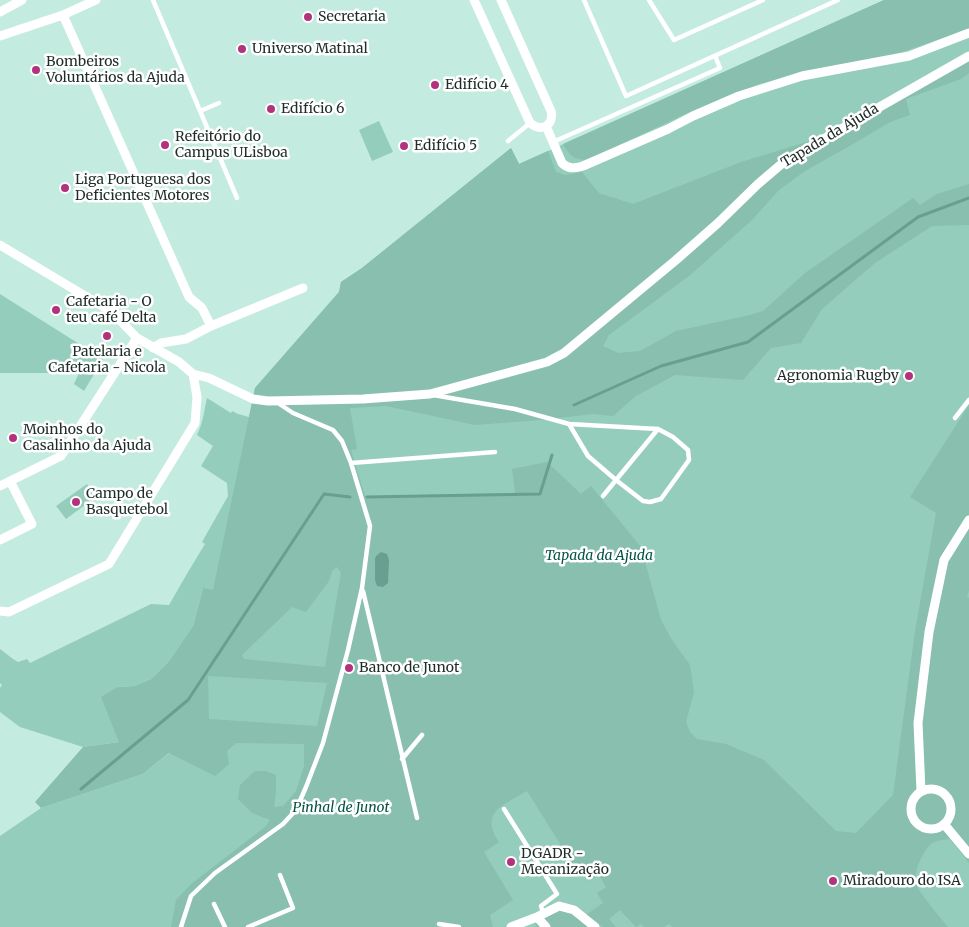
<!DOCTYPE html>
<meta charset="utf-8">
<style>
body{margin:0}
canvas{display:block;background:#c3ebdf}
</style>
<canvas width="969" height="927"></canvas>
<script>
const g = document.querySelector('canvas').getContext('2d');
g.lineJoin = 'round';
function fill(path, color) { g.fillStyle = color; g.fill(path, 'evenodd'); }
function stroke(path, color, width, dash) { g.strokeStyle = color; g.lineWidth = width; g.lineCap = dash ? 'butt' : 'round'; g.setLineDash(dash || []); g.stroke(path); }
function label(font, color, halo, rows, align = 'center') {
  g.font = font + ' Merriweather,serif'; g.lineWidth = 5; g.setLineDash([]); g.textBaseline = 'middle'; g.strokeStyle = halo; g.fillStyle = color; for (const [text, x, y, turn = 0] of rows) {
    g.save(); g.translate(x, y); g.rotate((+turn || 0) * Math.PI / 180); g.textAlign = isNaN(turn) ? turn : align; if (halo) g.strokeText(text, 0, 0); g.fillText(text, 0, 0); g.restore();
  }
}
fill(new Path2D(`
 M884 0H969V927H0V836L41 808 143 774 201 728 203 588 193 626 169 661 151 679 134 686 118 687 119 742 83 747 20 727 0 712V688L2 685 0 683V649L13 659 18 662 27 659 30 663 151 604 169 605 188 572 205 544 202 542 228 496 227 483 201 466 213 446 197 435C203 423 204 411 207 398L231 413 232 411 238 414 249 417 255 388 339 292 341 282 362 268 511 148 519 164Z
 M379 121 393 152 372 161 359 130Z
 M0 294 103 359 84 391 74 384 79 373H0Z
 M87 484 96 497 66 519 56 506Z`), '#95cdbc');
fill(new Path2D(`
 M884 0H969V29L899 53 836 65 759 84 685 114 587 160C573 159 570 156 563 144Z
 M969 61V73L961 79 906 99 910 115 890 122 853 144 805 171 779 190 752 220 689 276 609 335 603 346 618 353 640 351 676 331 750 315 763 311 805 273 913 198 920 205 937 194 969 184V225L932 226 875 263 822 309 801 343 771 348 743 380 675 375 636 396 613 416 593 414 541 420 475 425 386 406 350 408 357 449 351 450 365 496 515 493 512 469 547 462 581 494 591 486 641 547 661 620 672 640 690 665 694 692 686 722 690 732 697 739 726 744 764 760 836 831 856 833 893 795 915 631 936 513 910 497 969 405V590L967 597 969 598V863L950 839C944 840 935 840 931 844 923 851 913 872 916 883 918 892 941 918 948 927H673L669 924 664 927H644L641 924 636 927 620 910 609 919 616 927H603L586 915 603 903 597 893 606 887 599 875 589 881 585 875 581 877 527 791C504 805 479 811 499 842L484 852 513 900 490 915 493 927H171L176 900 191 884 265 827 270 820 252 813 238 799 240 785 255 771H266L276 775V793L274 807 283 806 296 791 304 766V744L236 743 227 751 229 764 215 776 169 753 143 774 41 808 35 802 83 747 119 742 101 697 118 687 134 686 151 679 169 661 193 626 203 588 213 590 255 388 339 292 341 282 362 268 511 148 519 164 548 151 556 172 565 175 582 172 599 193 633 204 741 162 846 130ZM337 567 341 573 325 667 244 659 242 655 292 607 306 612 329 581 332 571ZM208 676 327 683 317 726 209 719Z
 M557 910 573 912 591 927H537L535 924Z`), '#88bfaf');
fill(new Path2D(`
 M381 552 387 554 389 560 388 583 383 587 377 586 375 580V559L376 556Z`), '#699f90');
stroke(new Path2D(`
 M574 405 661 366 748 342 918 217 969 198
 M367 497 540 494 552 455
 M81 789 188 700 324 494 350 497`), '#699f90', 3);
stroke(new Path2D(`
 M153 0 237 198
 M584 0 626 96 838 0
 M649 0 674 40 763 0
 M200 111 219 103
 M508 141 530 123
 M553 142 720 68 715 56
 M433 395 515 409 569 424 658 429 673 437 688 450 689 460 661 499 650 502 643 501 616 480 658 429
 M955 418 969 400
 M569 424 588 456 616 480 603 496
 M351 463 495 452
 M363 591 417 818
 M402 759 422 735
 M504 809 557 894 541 906 543 913
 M214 904 225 927
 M439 924 459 927
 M181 927 191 896 215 873 283 824 296 810 306 787 323 743 348 650 362 588 370 526 351 463 342 441 333 430 293 413 278 403
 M248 927 293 908 280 875`), '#fff', 4.5);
stroke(new Path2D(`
 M474 0 530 123C542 133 554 125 551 111L501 0
 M0 12 22 0
 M63 15 189 297 202 308 211 326
 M0 36 63 15 96 0
 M546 126 562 163C569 170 575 168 583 166L668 129 693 116 739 96 802 76 909 56 969 33
 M0 245 112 312 137 338 179 362 193 374 209 378 253 399 268 401 363 399 430 394 547 362 564 353 676 260 718 223 758 184 785 161 969 56
 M153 348 161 343 186 339 211 326 303 288
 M0 486 61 456 137 338
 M0 540 32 524 10 481
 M0 611 9 612 109 564 195 423 197 397 193 374
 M911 809a20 20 0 1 1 40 0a20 20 0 1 1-40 0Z
 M921 791 918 723 929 632 944 560 969 520
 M944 824 969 854
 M537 917 546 927
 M511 927 537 917 559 906 574 910 595 927`), '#fff', 9);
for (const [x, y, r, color] of [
 [308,17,5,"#b3327d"],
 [242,49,5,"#b3327d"],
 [36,70,5,"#b3327d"],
 [435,85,5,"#b3327d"],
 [271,109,5,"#b3327d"],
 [165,145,5,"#b3327d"],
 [404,146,5,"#b3327d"],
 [65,188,5,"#b3327d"],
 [56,310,5,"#b3327d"],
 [107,336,5,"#b3327d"],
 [909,376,5,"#b3327d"],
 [13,438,5,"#b3327d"],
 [76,502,5,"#b3327d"],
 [349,668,5,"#b3327d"],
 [511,862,5,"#b3327d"],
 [833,881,5,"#b3327d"]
]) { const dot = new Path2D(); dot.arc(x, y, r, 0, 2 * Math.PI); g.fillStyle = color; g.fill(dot); stroke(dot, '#fff', 2); }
label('14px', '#1e2d28', '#fff', [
 ["Secretaria",318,17],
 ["Universo Matinal",252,49],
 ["Bombeiros",46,62],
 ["Voluntários da Ajuda",46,78],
 ["Edifício 4",445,85],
 ["Edifício 6",281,109],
 ["Refeitório do",175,137],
 ["Campus ULisboa",175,153],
 ["Edifício 5",414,146],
 ["Liga Portuguesa dos",75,180],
 ["Deficientes Motores",75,196],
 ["Cafetaria - O",66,302],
 ["teu café Delta",66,318],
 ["Patelaria e",107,352,"center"],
 ["Cafetaria - Nicola",107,368,"center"],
 ["Agronomia Rugby",899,376,"right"],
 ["Moinhos do",23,430],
 ["Casalinho da Ajuda",23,446],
 ["Campo de",86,494],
 ["Basquetebol",86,510],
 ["Banco de Junot",359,668],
 ["DGADR -",521,854],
 ["Mecanização",521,870],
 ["Miradouro do ISA",843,881]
], 'left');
label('14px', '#1e2d28', '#fff', [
 ["Tapada da Ajuda",830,136,-31]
]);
label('italic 14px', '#045344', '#fff', [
 ["Tapada da Ajuda",599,556],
 ["Pinhal de Junot",341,808]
]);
</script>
